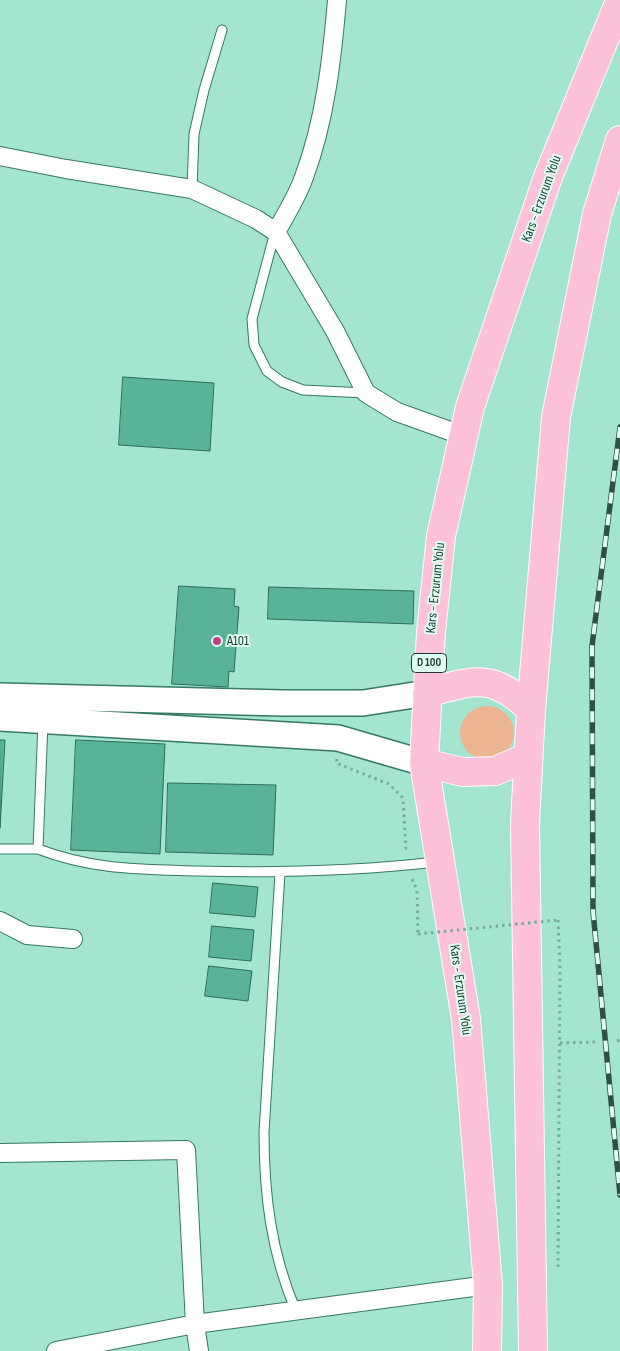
<!DOCTYPE html>
<style>
body{margin:0}
canvas{display:block;background:#a4e5cf}
</style>
<canvas width="620" height="1351"></canvas>
<script>
const g = document.querySelector('canvas').getContext('2d');
g.lineJoin = 'round';
function fill(path, color) { g.fillStyle = color; g.fill(path, 'evenodd'); }
function stroke(path, color, width, dash) { g.strokeStyle = color; g.lineWidth = width; g.lineCap = dash ? 'butt' : 'round'; g.setLineDash(dash || []); g.stroke(path); }
function label(font, color, halo, rows, align = 'center') {
  g.font = font + ' "Sofia Sans Condensed",sans-serif'; g.lineWidth = 4; g.setLineDash([]); g.textBaseline = 'middle'; g.strokeStyle = halo; g.fillStyle = color; for (const [text, x, y, turn = 0] of rows) {
    g.save(); g.translate(x, y); g.rotate((+turn || 0) * Math.PI / 180); g.textAlign = isNaN(turn) ? turn : align; if (halo) g.strokeText(text, 0, 0); g.fillText(text, 0, 0); g.restore();
  }
}
fill(new Path2D(`
 M460 733a27 27 0 1 1 54 0a27 27 0 1 1-54 0Z`), '#edb492');
const building = new Path2D(`
 M123 377 214 383 210 451 119 445Z
 M179 586 235 589 234 606 239 607 234 672 229 671 228 687 172 684Z
 M269 587 414 591 413 624 268 619Z
 M0 740H5L0 828Z
 M76 740 165 744 160 854 71 850Z
 M168 783 276 785 273 855 166 852Z
 M213 883 258 887 255 917 210 913Z
 M212 926 254 930 251 961 209 957Z
 M209 966 252 971 248 1001 205 996Z`);
fill(building, '#59b398');
stroke(building, '#2c6d5a', 1);
const lane = new Path2D(`
 M192 189 194 134 204 90 222 30
 M275 232 252 319 254 345 267 371 282 382 303 390 366 393
 M0 849H38L43 722
 M38 849C93 870 139 869 198 871 278 873 357 871 436 862
 M280 873 264 1132C264 1194 271 1253 296 1311`);
const street = new Path2D(`
 M0 156 66 169 192 189 256 219 276 232 335 331 366 393 397 412 464 436
 M276 232C286 214 297 197 304 177 325 121 332 59 337 0
 M0 921 27 935 73 939
 M0 1153 186 1150 195 1324 199 1351
 M56 1351 195 1324 488 1285`);
const secondary = new Path2D(`
 M0 696 283 703H363L427 693
 M0 718 338 738 424 763`);
const highway = new Path2D(`
 M427 693C474 680 493 672 531 710
 M424 763 463 772 495 771 528 757
 M487 1351 488 1285 466 1019 424 763 431 632 441 536 470 407 548 177 620 1
 M533 1351 525 824 531 710 556 417 597 214 620 140`);
stroke(lane, '#387866', 11);
stroke(street, '#387866', 20);
stroke(secondary, '#387866', 28);
stroke(highway, '#fff', 30);
stroke(new Path2D(`
 M337 759 336 763 389 784 403 798 406 851
 M412 879 417 890 418 934
 M617 1041 620 1040
 M560 1043 596 1042
 M558 1267 560 965 558 920`), '#77ac9a', 3, [2.5, 4]);
stroke(lane, '#fff', 9);
stroke(street, '#fff', 18);
stroke(secondary, '#fff', 25);
stroke(highway, '#fdc1da', 28);
const rail = new Path2D(`
 M620 427 592 646 593 911 620 1195`);
stroke(rail, '#305045', 5.5);
stroke(rail, '#dffff3', 4, [11]);
stroke(new Path2D(`
 M418 934 558 920`), '#77ac9a', 3, [2.5, 4]);
for (const [x, y, r, color] of [
 [217,641,5,"#c33f84"]
]) { const dot = new Path2D(); dot.arc(x, y, r, 0, 2 * Math.PI); g.fillStyle = color; g.fill(dot); stroke(dot, '#dffff3', 2); }
for (const [x, y, w] of [
 [429,663,35]
]) { const box = new Path2D(); box.roundRect(x - w / 2, y - 9.5, w, 19, 4); g.fillStyle = '#dffff3'; g.fill(box); stroke(box, '#1f3a31', 1); }
label('bold 12px', '#1f3a31', null, [
 ["D 100",429,663]
]);
label('14px', '#1f3a31', '#dffff3', [
 ["Kars - Erzurum Yolu",542,199,-70],
 ["Kars - Erzurum Yolu",436,588,-84],
 ["Kars - Erzurum Yolu",460,990,82]
]);
label('14px', '#1f3a31', '#dffff3', [
 ["A101",227,641]
], 'left');
</script>
